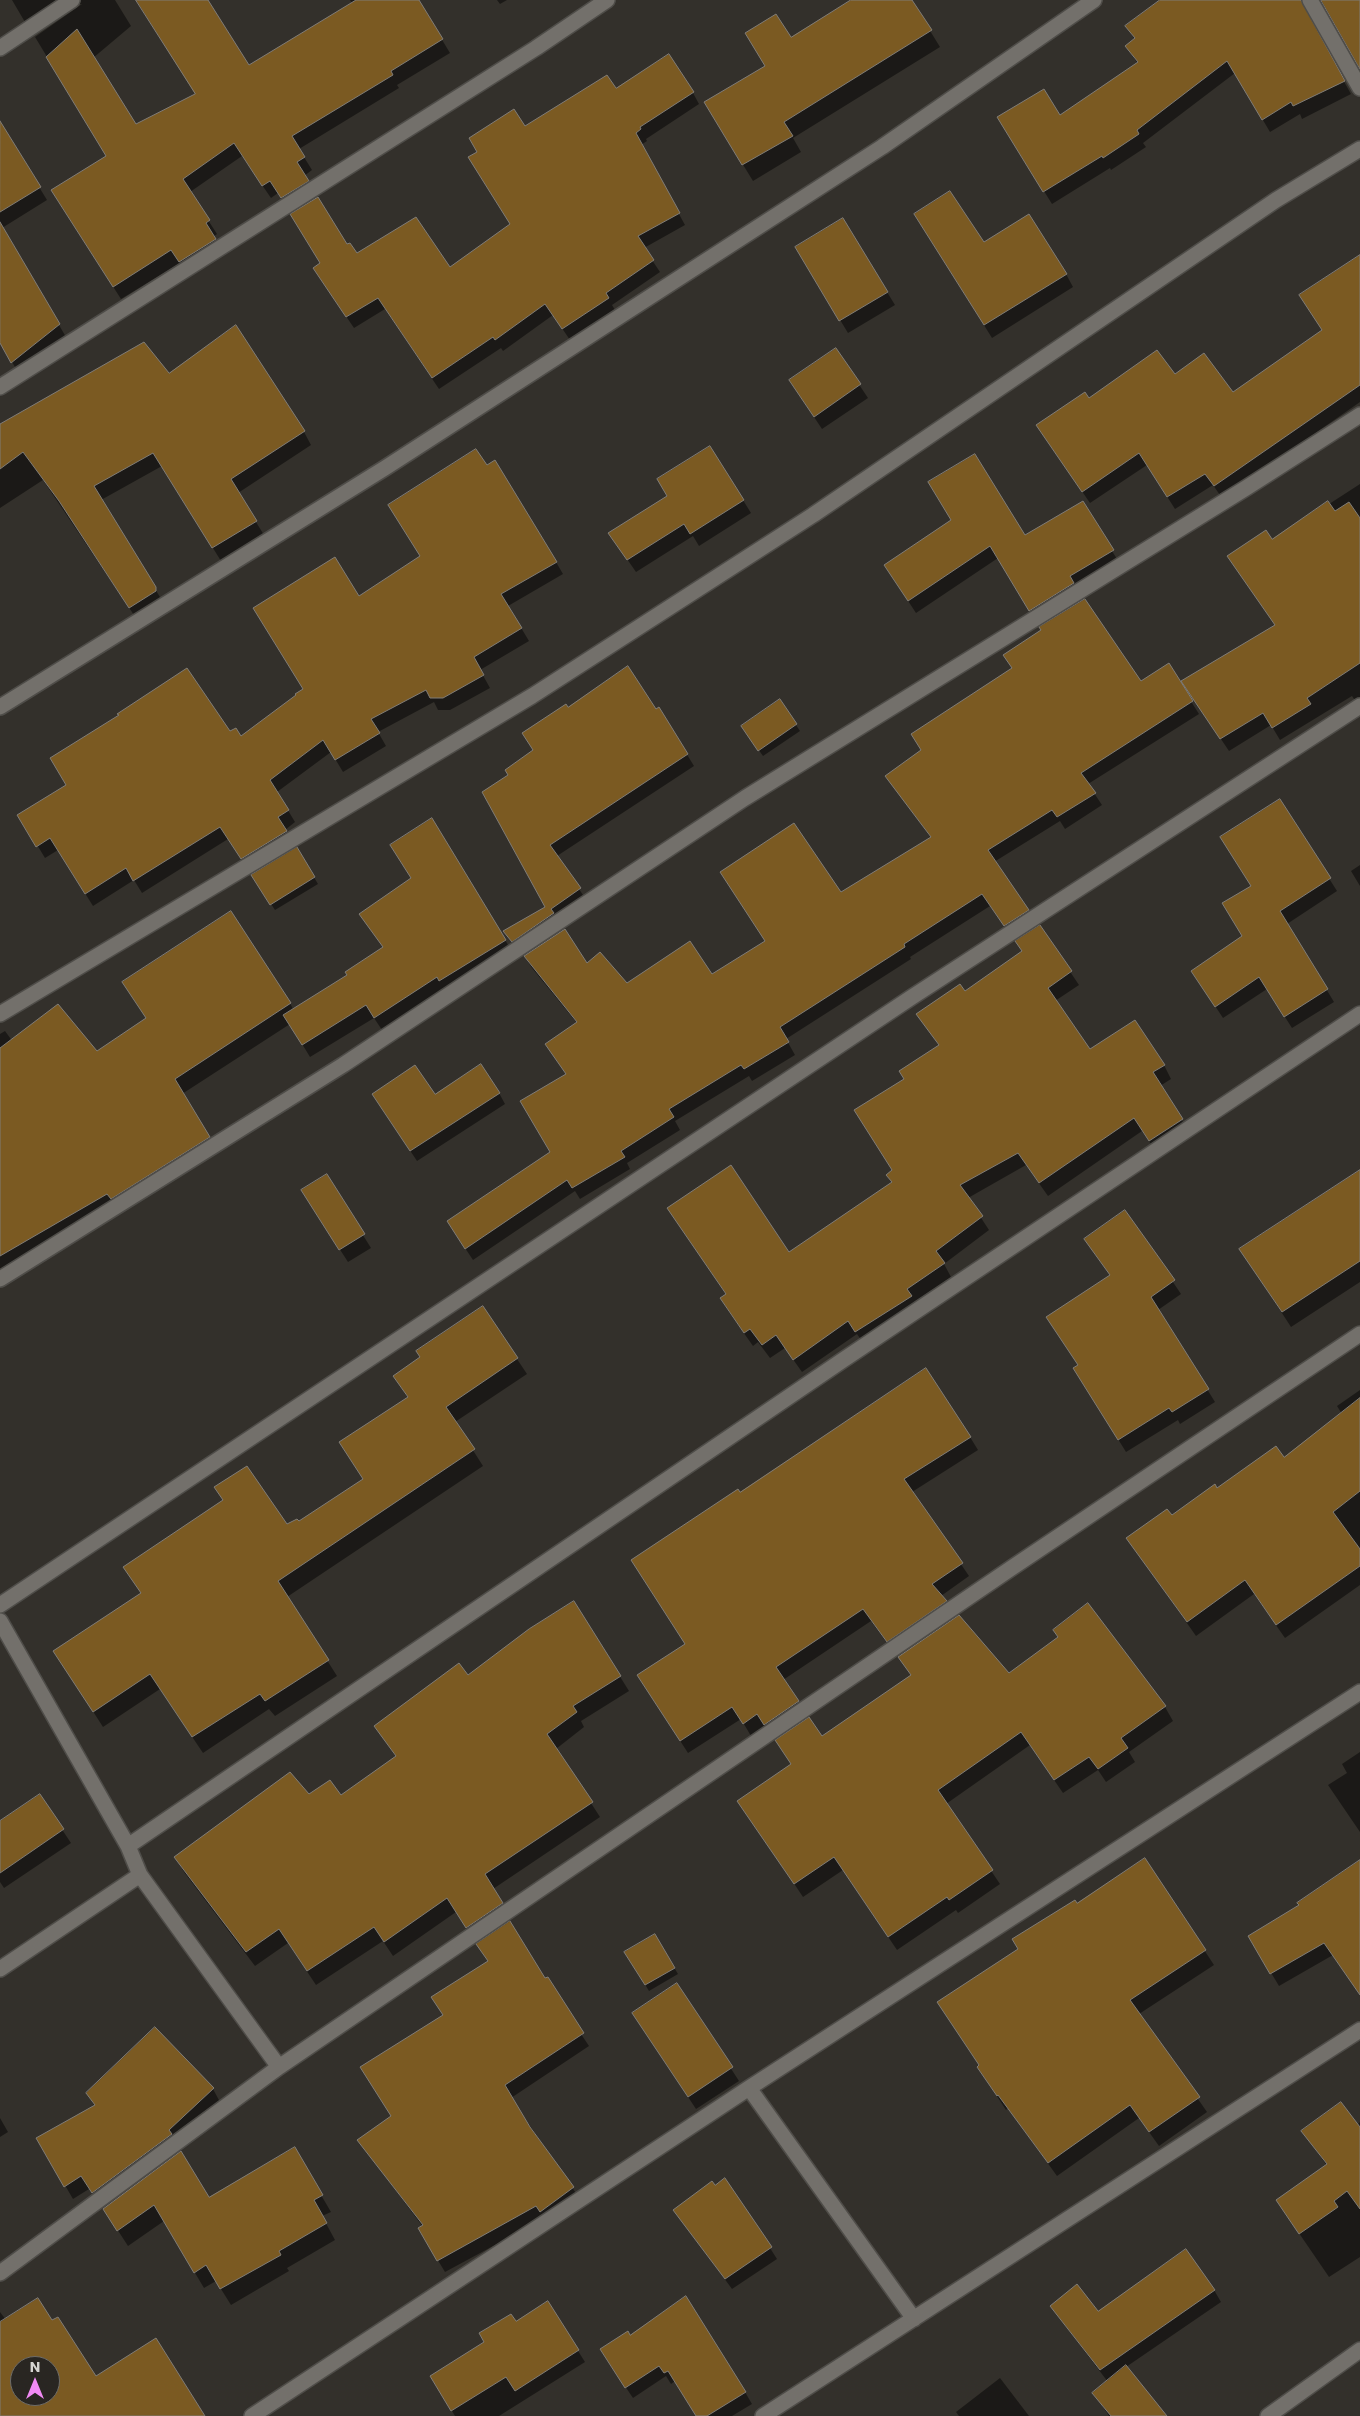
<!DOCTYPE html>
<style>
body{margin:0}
#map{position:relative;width:1360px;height:2416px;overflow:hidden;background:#33302b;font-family:Poppins,sans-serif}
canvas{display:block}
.north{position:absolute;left:10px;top:2356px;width:50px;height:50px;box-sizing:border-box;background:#292622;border:1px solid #6e6c68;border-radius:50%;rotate:0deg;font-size:14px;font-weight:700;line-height:20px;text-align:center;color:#d6d4d1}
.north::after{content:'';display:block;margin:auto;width:18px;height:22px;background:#f18af4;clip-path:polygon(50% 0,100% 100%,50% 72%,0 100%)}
</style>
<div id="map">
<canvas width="1360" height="2416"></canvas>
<div class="north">N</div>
</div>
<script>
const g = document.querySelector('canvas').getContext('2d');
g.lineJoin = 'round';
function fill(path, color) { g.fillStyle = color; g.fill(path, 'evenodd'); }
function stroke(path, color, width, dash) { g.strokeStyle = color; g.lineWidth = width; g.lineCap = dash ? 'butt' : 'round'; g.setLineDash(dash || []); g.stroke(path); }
fill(new Path2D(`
 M12 0H115L131 26 93 58 135 125 196 95 137 0H206L249 67 352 3 350 0H418L450 53 397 85 399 88 299 149 312 170 304 176 315 194 289 211 278 193 271 198 242 156 190 192 217 234 213 237 222 253 188 275 180 263 121 299 60 204 107 156 35 37 82 4 75 5 32 34Z
 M497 0H507L500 4Z
 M854 0H911L940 47 793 138 801 152 753 181 715 119 791 39Z
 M1162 0H1360V66L1327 8 1319 3 1309 8 1308 18 1351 94 1302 119 1300 114 1270 132 1235 73 1143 143 1146 147 1111 170 1110 168 1052 204 1006 130 1060 117 1138 64 1126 46 1135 40 1127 26Z
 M615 90 693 93 699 104 646 139 647 141 641 145 685 225 644 248 660 272 612 305 615 310 570 340 553 315 503 351 501 348 439 389 385 309 354 328 314 269 347 246 357 255 450 268 511 224 524 128Z
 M14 146 47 200 2 228 66 337 19 374 0 341V154Z
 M923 227 984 243 1066 274 1073 287 992 338Z
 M796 247 887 292 895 305 848 333Z
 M1360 280V402L1222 498 1213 485 1175 509 1147 465 1090 503 1045 437 1089 400 1174 376 1233 394 1323 331Z
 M836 350 868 398 822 429 790 381Z
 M168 375 304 432 311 445 238 493 264 535 221 561 162 466 101 500 163 602 138 621 43 480 0 508V425Z
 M710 447 751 513 699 546 693 536 636 572 618 546 668 496Z
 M1360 484V708L1352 696 1280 740 1271 725 1229 751 1190 693 1276 626 1229 557 1272 541Z
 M953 520 1025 537 1112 551 1120 564 1038 623 998 558 916 613 893 578Z
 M556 562 563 574 508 606 529 641 480 670 490 688 450 710H438L434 702 378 732 386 746 343 772 331 752 277 792 295 822 285 830 293 844 249 871 228 839 142 893 134 880 93 906 58 850 45 858 19 815 230 733 241 738 304 689 358 598Z
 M1168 665 1199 714 1088 784 1102 805 1065 829 1060 821 994 862 1035 922 1012 937 990 906 910 957 911 959 786 1039 795 1055 752 1081 749 1076 675 1121 680 1130 627 1163 630 1169 580 1199 575 1191 473 1260 455 1233 552 1152 567 1075 547 1045 577 1023 532 968 525 957 587 965 627 985 711 975 931 838 887 776 1141 683Z
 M780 701 800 731 763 756 746 732Z
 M567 708 656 711 659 709 694 766 557 856 587 901 519 953 505 932 547 907 509 776 534 751Z
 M1280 801 1337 891 1287 924 1334 1002 1292 1028 1267 989 1223 1018 1192 971 1244 937 1252 887Z
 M432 820 513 953 446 989 382 1030 374 1018 310 1057 290 1024 182 1094 218 1152 120 1213 117 1208 0 1285V1034L5 1031 13 1042 97 1053 147 1019 132 997 290 1003 293 1009 348 975 384 948 361 914 412 878Z
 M297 849 318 884 275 910 256 881Z
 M1360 865V886L1351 871Z
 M1040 927 1079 985 1055 1001 1090 1051 1164 1065 1171 1079 1160 1086 1190 1133 1157 1153 1142 1131 1048 1196 1026 1165 968 1198 989 1230 944 1264 951 1277 914 1302 918 1309 864 1344 857 1334 802 1372 785 1348 770 1358 758 1342 753 1346 729 1312 721 1299 726 1295 677 1221 789 1254 893 1183 905 1079 939 1046 918 1014 964 992 1023 952 1017 942Z
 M499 1093 505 1104 417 1161 380 1105 434 1096Z
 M1360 1173V1282L1291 1327 1250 1264Z
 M326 1176 371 1248 348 1262 310 1203Z
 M1125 1211 1181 1294 1158 1310 1215 1402 1180 1424 1178 1420 1126 1452 1082 1381 1079 1366 1111 1276 1093 1252Z
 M483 1308 527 1374 455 1422 483 1466 287 1597 337 1676 275 1716 269 1709 203 1753 160 1689 103 1727 55 1652 287 1526 299 1523 364 1480 408 1398 395 1377Z
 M1360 1390V1585L1285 1638 1254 1594 1196 1636 1128 1539 1172 1517 1217 1489 1283 1459 1342 1414 1337 1406Z
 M970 1437 978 1450 912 1492 969 1576 941 1596 953 1614 895 1654 871 1621 783 1680 805 1715 766 1727 751 1736 741 1719 688 1753 646 1688 686 1645 739 1493Z
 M574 1603 629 1691 581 1721 584 1727 556 1749 600 1817 493 1889 510 1918 475 1942 456 1912 393 1956 383 1941 316 1985 288 1943 255 1966 184 1872 176 1858 309 1796H340L396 1757 376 1727 467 1676Z
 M1088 1605 1165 1707 1173 1721 1129 1752 1135 1762 1106 1782 1098 1770 1063 1793 1030 1745 946 1804 1000 1884 958 1913 956 1910 897 1950 843 1870 803 1897 739 1801 792 1765 822 1738 912 1677 899 1657 1008 1675 1059 1638Z
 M1360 1752V1832L1328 1785 1347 1773 1342 1764Z
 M39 1795 71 1843 4 1888 0 1882V1822Z
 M1145 1860 1214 1965 1139 2014 1207 2112 1159 2146 1139 2118 1057 2176 1008 2108 1006 2110 978 2067 1020 1950 1076 1905Z
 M1360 1861V1985L1333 1955 1279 1986 1249 1936 1300 1906Z
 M655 1936 678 1974 649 1991 626 1953Z
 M545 1980 589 2046 511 2098 580 2199 445 2272 419 2229 423 2227 359 2141 393 2117Z
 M677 1985 739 2081 696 2109 641 2026Z
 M213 2089 220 2102 101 2205 89 2189 73 2199 38 2139 95 2107 87 2093Z
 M0 2118 8 2132 0 2137Z
 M1360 2122V2257L1329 2277 1277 2201 1327 2166 1303 2131 1357 2125Z
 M294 2149 331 2212 322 2216 335 2240 287 2268 289 2271 231 2305 216 2281 204 2288 164 2221 128 2246 104 2209 209 2198Z
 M714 2186 770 2248 777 2259 732 2289 674 2210Z
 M1214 2290 1221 2302 1126 2367 1164 2416H1109L1094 2393 1108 2382 1051 2307 1098 2312Z
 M548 2303 585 2362 499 2416H455L431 2376Z
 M0 2312 6 2320 96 2377 203 2416H0ZM20 2366H50V2396H20Z
 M630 2336 745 2392 752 2404 732 2416H697L675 2381 671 2384 666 2376 633 2398 608 2361Z
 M1000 2378 1029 2416H959L956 2412Z`), '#0007');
const building = new Path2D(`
 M136 0H208L249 65 356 0H419L443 39 391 71 393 75 292 136 305 157 297 162 309 181 281 198 270 181 262 186 234 143 183 179 210 220 206 223 216 239 179 262 171 250 113 287 51 190 106 156 46 57 77 29 136 124 195 94Z
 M851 0H912L932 30 784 122 793 136 742 165 704 102 765 66 745 33 776 14 791 37Z
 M1160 0H1301L1345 81 1293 106 1291 102 1262 120 1227 61 1137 130 1139 134 1103 158 1102 156 1043 192 997 117 1044 89 1060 115 1138 62 1125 46 1135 38 1125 26Z
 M1321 0H1360V69Z
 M669 54 694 92 640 127 641 129 636 133 680 213 638 236 654 260 606 293 609 298 562 329 545 304 495 340 493 337 432 378 378 298 346 317 313 268 320 263 290 214 318 197 347 244 350 243 357 253 416 217 450 267 510 224 468 157 477 152 469 138 514 109 525 126 607 75 616 88Z
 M0 121 41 187 0 212Z
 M950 191 984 242 1029 214 1067 274 984 325 914 214Z
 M843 218 888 292 839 321 795 247Z
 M0 222 60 324 11 363 0 343Z
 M1360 255V385L1214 486 1205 474 1167 497 1139 453 1082 492 1036 425 1085 392 1089 398 1157 350 1175 374 1204 353 1233 392 1322 330 1299 295Z
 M236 325 305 431 231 479 257 521 212 548 153 453 94 486 156 587V591L129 608 59 501 23 452 0 469V424L144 342 169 373Z
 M836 348 861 384 814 417 789 380Z
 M710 446 744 500 690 534 684 524 627 560 608 533 667 496 657 479Z
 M476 449 487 465 495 460 557 562 501 594 522 628 474 657 484 675 443 698H430L426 690 371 719 380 733 335 760 323 740 270 780 289 810 278 817 287 831 241 859 220 827 133 881 126 868 85 894 50 838 36 847 17 815 66 785 50 758 119 715 117 714 187 668 230 731 236 728 241 736 296 695 295 694 303 689 253 608 335 557 359 596 420 556 388 505Z
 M975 454 1025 535 1083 501 1114 550 1070 576 1074 583 1029 611 990 546 908 601 884 565 951 520 928 482Z
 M1328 501 1335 511 1349 502 1360 518V663L1307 698 1311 704 1272 728 1263 713 1220 739 1181 681 1275 625 1227 556 1266 530 1272 539Z
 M1085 599 1141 681 1169 663 1193 701 1081 773 1096 793 1057 817 1052 810 988 850 1029 910 1004 926 982 894 904 944 905 947 780 1027 789 1042 744 1069 741 1065 669 1109 674 1117 621 1151 625 1157 572 1188 567 1180 465 1249 447 1221 550 1152 520 1101 566 1074 545 1044 577 1022 524 956 565 929 587 963 600 952 627 983 690 941 712 974 765 941 720 872 794 823 841 892 931 837 885 776 921 750 911 734 1012 668 1003 655 1041 630 1039 627Z
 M628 666 656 709 659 707 688 754 550 845 581 888 551 909 554 913 512 942 503 931 545 907 482 792 508 775 505 770 533 750 522 733 566 704 568 707Z
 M780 699 797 724 758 751 741 726Z
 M1280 799 1331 878 1280 911 1328 989 1284 1017 1259 977 1215 1007 1191 971 1242 936 1222 903 1251 886 1220 837Z
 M432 818 506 940 439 981 437 977 374 1018 366 1005 302 1045 283 1015 347 975 345 972 383 947 359 914 411 878 390 845Z
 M297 847 315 877 270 905 251 875Z
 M231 911 291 1003 175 1079 210 1137 111 1199 107 1194 0 1256V1048L58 1004 97 1051 146 1018 122 982Z
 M1040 925 1072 971 1048 988 1090 1049 1135 1020 1165 1065 1153 1072 1183 1119 1149 1141 1134 1118 1039 1183 1018 1153 960 1185 983 1216 936 1251 945 1263 907 1289 912 1296 855 1332 848 1321 793 1360 776 1335 762 1345 750 1329 744 1333 720 1298 726 1294 667 1208 731 1165 789 1252 892 1182 886 1175 892 1170 854 1110 904 1079 899 1071 939 1045 916 1014 960 984 965 991 1022 951 1015 941Z
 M481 1064 500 1093 410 1151 372 1094 415 1065 435 1094Z
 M1360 1170V1261L1282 1312 1239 1249Z
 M327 1174 365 1234 339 1250 301 1190Z
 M1125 1210 1175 1280 1151 1297 1209 1389 1172 1412 1169 1408 1118 1440 1073 1368 1078 1365 1046 1317 1110 1275 1084 1239Z
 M483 1306 518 1358 446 1407 475 1449 278 1581 329 1660 265 1701 260 1694 192 1737 150 1674 93 1712 53 1651 141 1593 123 1567 223 1500 214 1487 247 1466 287 1524 297 1519 299 1521 363 1479 339 1442 408 1397 393 1376 420 1357 416 1351Z
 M926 1368 971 1437 904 1479 963 1563 932 1584 947 1601 887 1642 863 1609 776 1667 799 1701 764 1725 757 1714 743 1724 732 1707 680 1741 637 1675 685 1644 631 1560 738 1489 740 1492Z
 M1360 1398V1491L1333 1512 1360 1549V1566L1276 1625 1245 1580 1187 1622 1126 1538 1167 1509 1172 1515 1215 1484 1217 1488 1276 1446 1284 1457Z
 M574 1601 621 1676 573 1706 577 1712 547 1734 593 1802 485 1874 503 1903 466 1928 447 1898 384 1942 374 1927 307 1971 279 1929 246 1952 174 1857 290 1772 309 1794 330 1780 341 1795 396 1756 374 1726 459 1663 468 1675 529 1629Z
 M1088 1603 1166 1706 1121 1738 1128 1748 1098 1769 1089 1757 1054 1780 1021 1732 938 1790 993 1870 949 1900 947 1897 888 1937 834 1857 794 1884 737 1801 791 1764 775 1740 809 1717 822 1736 911 1675 898 1657 959 1615 1009 1673 1058 1637 1053 1630Z
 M40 1794 64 1829 0 1873V1821Z
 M1145 1858 1206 1950 1130 2000 1200 2097 1149 2132 1130 2105 1048 2163 998 2095 997 2096 977 2067 979 2065 937 2002 1018 1949 1012 1939 1075 1900 1077 1903Z
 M1360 1860V1995L1324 1943 1270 1974 1248 1936 1299 1905 1297 1903Z
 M510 1921 545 1978 548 1977 584 2033 505 2085 530 2127 574 2187 540 2212 536 2206 437 2261 418 2228 423 2225 357 2140 391 2116 360 2067 443 2015 431 1997 488 1961 476 1944Z
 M655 1934 675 1968 645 1985 624 1952Z
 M677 1983 733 2067 688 2097 632 2013Z
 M155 2027 214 2088 169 2130 172 2134 92 2193 81 2176 64 2187 36 2138 95 2105 86 2093Z
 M1341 2102 1360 2127V2209L1347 2191 1334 2201 1338 2207 1299 2234 1276 2200 1327 2164 1301 2131Z
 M295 2147 323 2195 314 2200 327 2223 279 2251 281 2255 220 2289 206 2265 194 2273 154 2205 117 2231 103 2209 181 2151 209 2197Z
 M725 2178 772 2247 725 2279 673 2210 712 2181 715 2185Z
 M1186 2249 1215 2290 1100 2370 1050 2306 1077 2284 1098 2311Z
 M686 2296 746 2392 707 2416H696L668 2371 664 2373 659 2366 625 2388 600 2349 628 2331 630 2335Z
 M38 2298 52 2320 58 2317 96 2376 156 2338 205 2416H0V2322ZM20 2366H50V2396H20Z
 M548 2301 579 2350 515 2391 506 2377 451 2411 430 2376 484 2342 479 2333 511 2314 516 2321Z
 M1126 2365 1167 2416H1111L1092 2393Z`);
fill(building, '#7b5a22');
stroke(building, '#807c77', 1);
const street = new Path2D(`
 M1310 0 1360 88
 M0 48 72 0
 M0 387 536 48 607 0
 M0 707 385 468 882 147 1094 0
 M0 1014 532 696 813 515 1276 200 1360 149
 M0 1279 343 1065 745 798 1246 488 1360 415
 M0 1605 912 997 1360 706
 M0 1621 128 1846 140 1875 279 2067
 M128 1846 843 1360 1360 1014
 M0 1969 140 1875
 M749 2088 914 2319
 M0 2273 279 2067 1013 1567 1360 1334
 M252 2416 749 2088 1360 1692
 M763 2416 1360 2030
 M1268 2416 1360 2350`);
stroke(street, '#4f4d49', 18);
stroke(street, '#73706b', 15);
</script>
